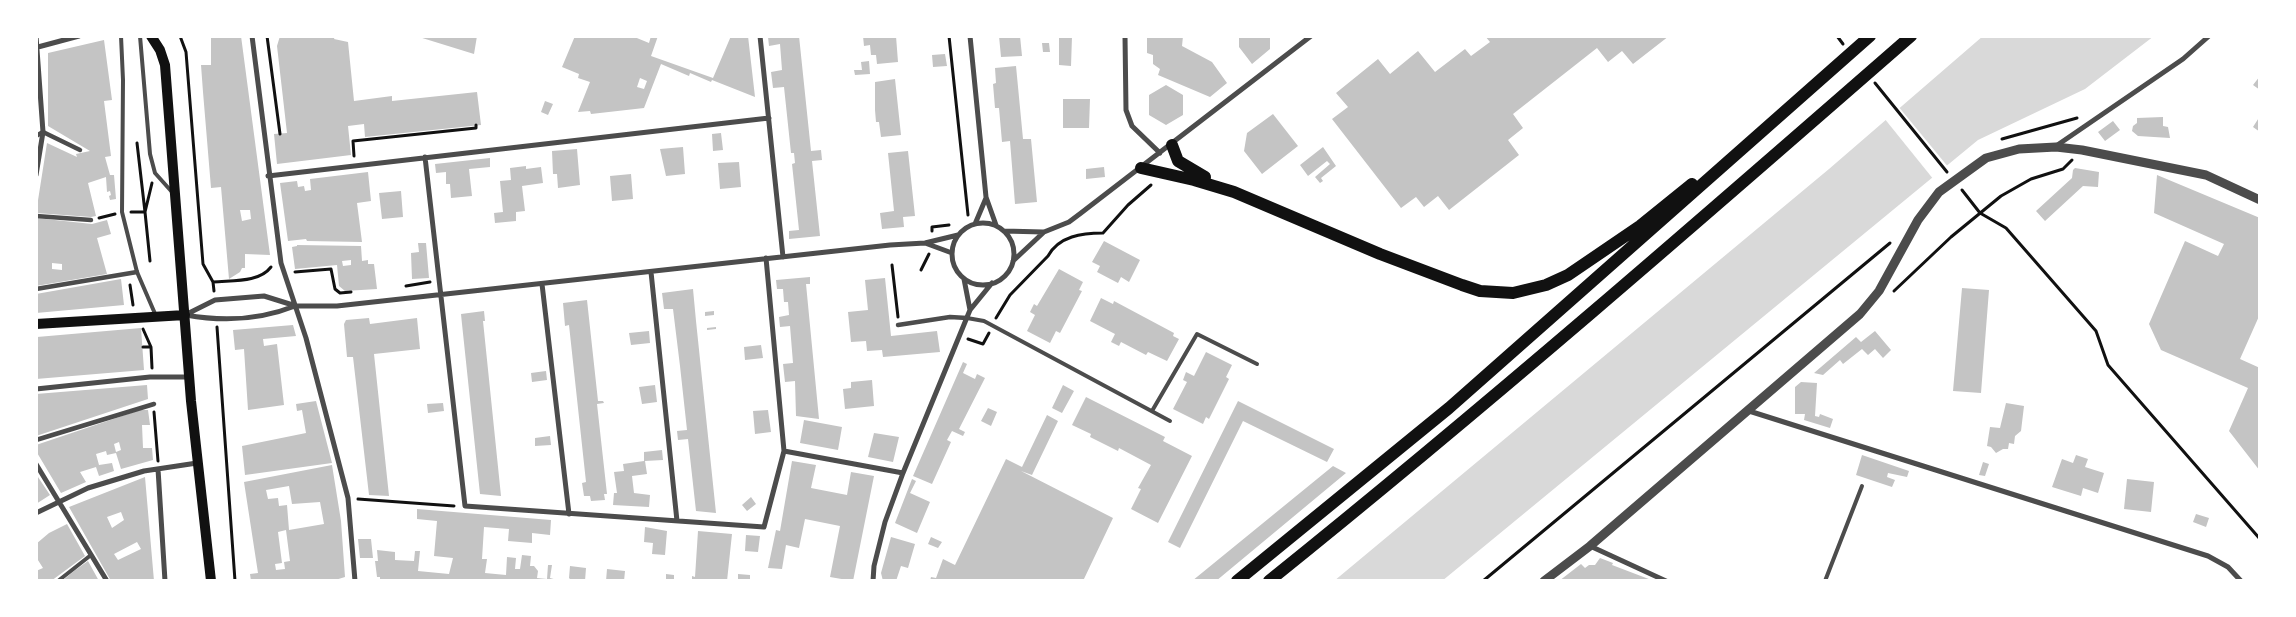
<!DOCTYPE html>
<style>
body{margin:0}
#map{position:relative;width:2296px;height:617px;overflow:hidden;background:#fff;font-family:Inter,sans-serif}
canvas{display:block}
.frame{position:absolute;inset:0;border:38px solid #fff;pointer-events:none}
</style>
<div id="map">
<canvas width="2296" height="617"></canvas>
<div class="frame"></div>
</div>
<script>
const g = document.querySelector('canvas').getContext('2d');
g.lineJoin = 'round';
function fill(path, color) { g.fillStyle = color; g.fill(path, 'evenodd'); }
function stroke(path, color, width, dash) { g.strokeStyle = color; g.lineWidth = width; g.lineCap = dash ? 'butt' : 'round'; g.setLineDash(dash || []); g.stroke(path); }
fill(new Path2D(`
 M1983 36H2154L2085 89 1978 140 1442 581H1334L1829 169Z`), '#d9d9d9');
fill(new Path2D(`
 M1898 106 1949 168 1934 180 1884 118Z`), '#fff');
fill(new Path2D(`
 M211 36H241L270 255 245 254V268H242L240 272 229 279 221 187 211 188 203 92 201 65H211ZM240 210H250L251 219 242 221Z
 M280 36H335L334 39 348 42 354 101 392 96V101L477 92 481 125 365 137 364 124 348 126 351 155 277 164 274 134 287 133 277 46Z
 M419 36H477L474 54 419 37Z
 M575 36H632L649 43 651 36H658L651 56 713 78 731 36H748L755 97 712 80 711 82 690 73 689 76 661 64 644 108 591 114 590 111 578 112 590 82 578 78 579 74 562 67ZM640 78 647 81 644 89 637 87Z
 M799 36 811 151 821 150 822 160 812 161 820 236 789 239V231L799 230 792 164 795 163 794 153H791L784 87 773 88 771 72 782 70 780 44 769 46 768 37Z
 M863 36H896L898 62 877 64 876 55H871L870 45 864 46Z
 M999 36H1020L1022 56 1001 57Z
 M1059 36H1072L1071 66 1059 65Z
 M1147 36H1183L1182 46 1212 62 1227 83 1210 97 1158 75 1160 69 1153 64V55L1147 53Z
 M1239 36H1270V49L1252 64 1239 47Z
 M1485 36H1669L1633 64 1622 51 1608 62 1597 48 1513 114 1523 128 1508 140 1519 155 1449 210 1438 196 1424 207 1416 197 1401 208 1332 119 1348 107 1336 93 1378 59 1390 74 1418 51 1435 72 1465 49 1471 56 1490 42Z
 M104 40 112 100 104 101 111 156 105 157 110 175H114L116 199 110 200 109 196 111 195 110 191 107 192 106 177 88 183 96 216 91 217 36 213 47 143 77 157 76 154 90 151 48 126V53Z
 M1042 43H1049L1050 52H1043Z
 M945 54 947 66 933 67 932 55Z
 M869 61 870 74 855 75 854 70H862L861 62Z
 M1016 66 1023 139H1031L1037 202 1015 204 1010 141 1002 142 999 108H995L993 84 996 83 995 68Z
 M2260 76V90L2253 85Z
 M895 79 901 135 881 137 879 122H876L875 110V82Z
 M1166 85 1183 95V115L1166 125 1149 115V95Z
 M1063 99H1090L1089 128H1063Z
 M545 101 553 104 548 115 541 112Z
 M1273 114 1298 146 1262 174 1244 151 1247 133Z
 M2260 116V132L2253 127Z
 M2163 117V126L2168 127 2170 138 2138 136 2132 131 2133 126 2137 123V118Z
 M2113 121 2120 130 2105 141 2098 132Z
 M721 133 723 150 713 151 712 134Z
 M683 147 685 174 666 176 660 149Z
 M1323 147 1336 166 1321 178 1323 181 1320 183 1315 177 1330 164 1327 161 1308 176 1300 165Z
 M577 149 580 185 558 188 557 174H553L552 151Z
 M908 151 915 216 903 217 904 227 882 229 880 213 894 211 888 153Z
 M490 158V167L469 169 472 196 451 198 450 184H446V172L436 173 435 164Z
 M739 162 741 187 720 189 718 163Z
 M526 166V169L541 167 543 183 522 186 525 211 516 212V221L495 223 494 213 503 212 500 181 511 180 510 168Z
 M1104 167 1105 177 1086 179V169Z
 M2075 168 2099 172 2098 187 2083 186 2045 221 2036 211 2072 178 2073 170Z
 M368 172 371 201 357 203 362 242 307 241 306 239 288 241 280 183 297 181 298 187 304 186 305 191 311 190 310 179Z
 M631 174 633 199 612 201 610 176Z
 M2157 175 2260 218V314L2240 359 2260 368V471L2229 431 2248 388 2161 350 2149 324 2185 241 2218 256 2224 244 2154 213Z
 M401 191 403 217 382 219 379 193Z
 M36 218 92 224 107 220 111 234 97 238 107 274 36 286ZM52 263 62 264V270L52 269Z
 M1104 241 1140 260 1129 282 1121 277 1118 283 1097 272 1100 266 1092 262Z
 M418 243H426L429 278 412 279 411 253 419 252Z
 M297 245 361 246 362 261 368 260V264H374L377 289 345 291 339 286 337 265 295 269 292 247 297 246ZM351 260V265L343 266 342 261Z
 M1059 269 1083 282 1079 290 1082 291 1060 333 1056 331 1050 343 1027 331 1035 315 1030 312 1034 304 1037 306Z
 M810 277V284H806L819 419 796 416 795 381 785 382 783 364 793 363 790 326 780 327 779 317 789 315 788 302H784L783 289H777L776 280Z
 M885 278 891 336 937 331 940 352 883 357 882 350 867 351 866 341 851 342 848 312 868 310 865 280Z
 M121 279 124 305 36 313V294Z
 M1962 288 1989 290 1981 393 1953 391Z
 M693 289 696 321 716 513 696 511 688 439 678 440 677 431 687 430 680 366 673 309H664L662 293Z
 M1101 298 1113 304 1114 301 1174 333 1173 336 1179 339 1167 361 1148 352 1146 355 1121 342 1119 346 1111 342 1115 334 1090 321Z
 M587 300 598 401H603L604 403 597 404 607 494H604L605 500 591 501 590 496H584L582 483 586 482 569 325 565 326 563 303Z
 M484 311 485 321H483L501 496 480 494 462 324 461 314Z
 M714 311V315L705 316V312Z
 M369 318 370 324 417 318 420 349 374 354 389 496 369 495 353 357H347L344 324 346 320Z
 M293 325 296 336 263 339 264 346 277 344 284 405 248 410 244 349 235 350 233 330Z
 M716 327V329L707 330V328Z
 M141 328 144 370 36 379 37 337Z
 M649 331 650 343 631 345 629 333Z
 M1875 331 1891 350 1883 358 1875 349 1868 355 1862 349 1843 364 1840 360 1823 375 1814 373 1856 337 1861 342Z
 M761 345 763 358 745 360 744 347Z
 M1206 352 1232 365 1226 377 1229 379 1209 419 1206 417 1203 424 1173 409 1187 382 1183 380 1186 372 1194 376Z
 M963 362 967 364 963 373 975 379 977 374 985 378 959 429 965 432 963 436 952 431 947 440 951 442 932 484 913 476Z
 M546 371 547 380 532 382 531 373Z
 M872 380 874 406 845 409 843 389 851 388V382Z
 M1801 382 1817 383 1815 416 1819 417 1820 414 1833 419 1830 428 1804 420 1805 414H1795V387Z
 M147 385 148 399 36 436V394Z
 M655 385 657 402 642 404 639 387Z
 M1063 385 1074 391 1062 413 1052 408Z
 M1086 397 1165 437 1163 441 1192 456 1158 523 1131 509 1141 489 1138 488 1151 465 1119 448 1118 451 1090 437 1091 434 1072 425Z
 M316 401 332 463 245 475 242 446 306 433 302 410 297 411 296 404Z
 M1238 401 1334 449 1327 462 1243 421 1180 548 1168 542Z
 M443 403 444 411 428 413 427 404Z
 M2006 403 2024 406 2021 431 2015 436 2014 444 2009 443 2008 449H2003L1996 453 1991 447 1987 446 1990 427 2000 428Z
 M988 408 997 412 991 426 981 421Z
 M140 410H148L150 425H142L143 448H152L153 460 121 469 116 453 107 455 106 451 96 454 99 465 112 463 114 471 99 476 96 467 80 472 86 482 61 493 36 451V445ZM119 442 121 450 116 452 114 444Z
 M768 410 771 432 755 434 753 411Z
 M1047 415 1058 421 1032 475 1021 471 1113 518 1083 581H930L931 577 936 578 943 559 955 565 1006 459 1022 467Z
 M804 420 842 427 838 450 800 443Z
 M874 433 899 437 893 462 868 457Z
 M550 436 551 445 535 446V438Z
 M662 450 663 460 645 461 647 474 632 476 634 493 650 495 649 507 613 505 614 493H617L614 472 624 471 623 464 644 461V452Z
 M1862 455 1909 471 1907 477 1888 473 1887 477 1895 480 1892 487 1856 475Z
 M2076 455 2088 459 2085 467 2104 473 2098 493 2083 488 2081 496 2052 487 2062 459 2073 463Z
 M792 461 816 465 811 488 847 495 851 472 874 476 853 581 830 577 840 526 805 519 799 548 786 545 782 569 768 568 776 530 780 531Z
 M1983 462 1989 464 1985 476 1979 475Z
 M332 465 341 521 345 577 332 581H251L250 574 258 573 244 482ZM289 486 292 504 320 502 324 524 289 530 287 505 279 506 278 498 268 499 266 490ZM286 530 290 561 284 562 285 569 276 570 275 564 282 563 278 532Z
 M1333 466 1346 473 1216 581H1192Z
 M36 474 50 495 36 504Z
 M145 477 154 581H111L69 507ZM121 512 124 520 112 528 107 517ZM137 542 141 549 118 560 114 554Z
 M912 479 916 481 910 493 930 502 917 533 895 523Z
 M2127 479 2154 482 2151 512 2124 509Z
 M751 497 756 504 747 511 742 505Z
 M417 509 551 520 550 535 532 533V543L508 541 509 529 484 527 482 559H487L485 573 506 575 507 557 516 558 515 569H520L522 555 531 556 530 566H534L538 571 537 578 547 579 548 565H552L550 578 561 581H380V577H377L375 561H378L377 550 395 552V560L414 561 415 551H420L418 571 449 574 453 558 434 556 437 521 417 519Z
 M2196 514 2209 518 2206 527 2193 522Z
 M67 524 85 556 51 581H36V571L43 568 36 557V544L49 533Z
 M645 527 667 531 665 555 652 554 653 543 644 542Z
 M698 531 732 534 727 581H692V576L695 577Z
 M746 535 760 536 758 552 745 551Z
 M891 537 915 544 908 568 901 566 896 581H883L881 573Z
 M931 537 942 542 938 548 928 544Z
 M358 539H371L373 558H360Z
 M1600 558 1613 563 1612 565 1654 581H1559L1581 564 1585 568 1589 565H1595Z
 M88 561 99 581H62L74 571Z
 M570 566 586 568 585 581H572L569 578Z
 M607 569 625 571 624 581H606Z
 M666 574 674 575V581H666Z
 M738 574 750 575V581H738Z`), '#c4c4c4');
stroke(new Path2D(`
 M180 36 186 52 203 264 213 282 214 291
 M267 36 280 134
 M949 36 968 215
 M1837 36 1843 44
 M1875 83 1947 172
 M2002 139 2077 118
 M354 156 353 141 476 128V125
 M1962 190 1980 213 2006 228 2096 331 2108 365 2260 539
 M131 212H145L137 143
 M99 218 115 214
 M932 231V227L949 225
 M150 261 145 212 152 183
 M892 265 898 317
 M921 270 929 254
 M295 272 331 269 335 289 340 293 351 292
 M213 282C232 280 259 283 271 267
 M130 285 133 305
 M406 286 430 282
 M1894 291 1951 237 2001 196 2031 179 2063 169 2072 160
 M996 318 1010 295 1048 256C1059 236 1082 233 1103 233L1128 205 1151 185
 M217 327 235 581
 M143 329 151 347 152 368
 M968 339 983 344 989 333
 M143 347H151
 M154 412 158 461
 M358 499 454 506
 M1483 581 1890 243`), '#111', 3);
stroke(new Path2D(`
 M121 36 123 80 122 212 137 272 156 316
 M140 36 150 154 155 173 172 192
 M967 318 984 321 1170 421
 M1152 411 1197 334 1257 364
 M58 581 91 555
 M1825 581 1862 486`), '#4c4c4c', 4);
stroke(new Path2D(`
 M36 136 43 132 80 150
 M36 216 91 220
 M36 289 137 272
 M898 325 950 317 967 318
 M36 440 154 404`), '#4c4c4c', 4.5);
stroke(new Path2D(`
 M252 36 281 263 306 338 348 498 355 581
 M760 36 783 257
 M970 36 986 197 996 225
 M1125 36 1126 110 1132 126 1160 153
 M38 47 79 36
 M2056 146 2183 59 2209 36
 M425 157 465 506 764 527 784 451 766 258
 M36 175 43 132 36 36
 M268 176 769 118
 M952 254a31 31 0 1 1 62 0a31 31 0 1 1-62 0Z
 M975 224 986 198
 M1004 231 1043 232
 M925 243 952 253
 M1013 261 1044 232 1069 222 1081 213 1311 36
 M651 272 677 521
 M964 279 970 310
 M542 284 569 514
 M185 315 215 300 264 296 296 306H337L890 245 925 243 958 235
 M186 315C224 322 260 320 295 306
 M36 389 150 377H189
 M1749 411 2208 556 2228 567 2241 581
 M784 451 903 473
 M36 464 107 581
 M158 469 165 581
 M36 513 88 488 144 471 197 463
 M1590 546 1666 581
 M873 581 874 566 885 522 903 473 970 310 992 283`), '#4c4c4c', 5);
stroke(new Path2D(`
 M1544 581 1590 546 1860 314 1879 291 1918 220 1939 192 1986 158 2019 149 2056 147 2082 150 2206 175 2260 200`), '#4c4c4c', 9);
stroke(new Path2D(`
 M151 36 160 50 165 65 191 401 211 581
 M36 324 185 315`), '#111', 10);
stroke(new Path2D(`
 M1172 145 1178 161 1205 177
 M1141 168 1194 180 1234 192 1380 254 1462 285 1480 291 1513 293 1546 285 1568 275 1640 226 1692 184
 M1237 581 1449 408 1870 36
 M1269 581C1488 405 1699 221 1911 36`), '#111', 12);
</script>
